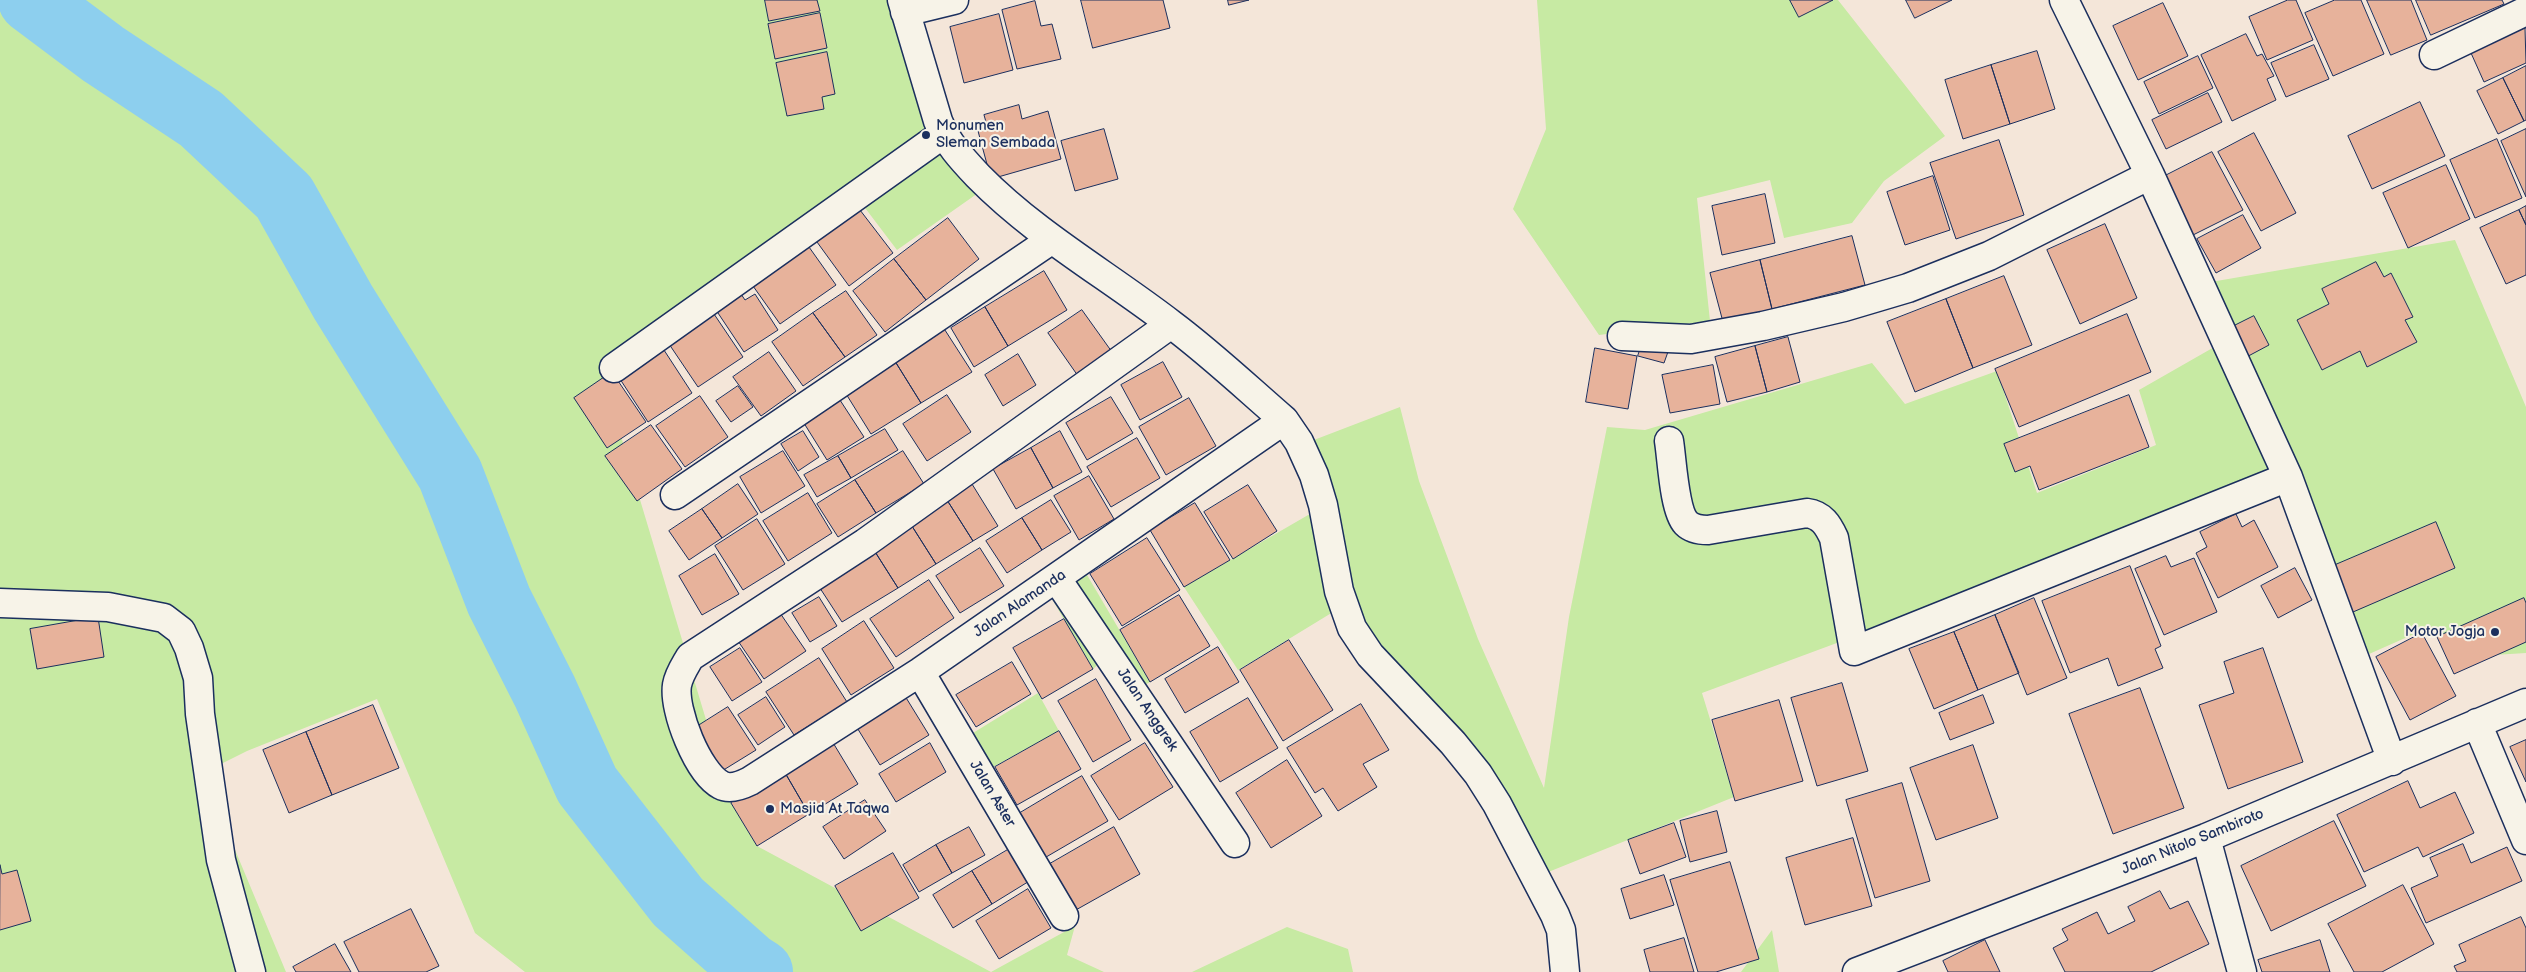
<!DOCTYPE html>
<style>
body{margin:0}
canvas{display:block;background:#f4e6d9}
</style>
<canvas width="2526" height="972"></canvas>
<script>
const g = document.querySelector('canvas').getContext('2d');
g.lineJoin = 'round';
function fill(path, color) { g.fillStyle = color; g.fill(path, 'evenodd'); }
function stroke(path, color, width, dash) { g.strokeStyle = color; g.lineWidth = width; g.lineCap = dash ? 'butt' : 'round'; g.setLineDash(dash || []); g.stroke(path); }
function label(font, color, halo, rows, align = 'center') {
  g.font = font + ' "Balsamiq Sans",sans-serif'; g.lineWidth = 4; g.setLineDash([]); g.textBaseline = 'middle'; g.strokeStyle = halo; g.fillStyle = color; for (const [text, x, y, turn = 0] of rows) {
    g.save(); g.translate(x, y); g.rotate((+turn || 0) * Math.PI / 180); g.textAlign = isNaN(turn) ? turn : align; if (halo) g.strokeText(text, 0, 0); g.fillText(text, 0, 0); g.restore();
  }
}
fill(new Path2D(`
 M0 0H902L981 191 897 250 856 196 605 383 731 803 757 846 991 972H525L475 933 377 699 247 751 203 773 286 972H0Z
 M1537 0H1838L1945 136 1884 181 1852 223 1784 238 1770 180 1697 198 1710 321 1599 335 1513 209 1546 129Z
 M2455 240 2526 407V653L2462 657 2430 627 2351 662 2279 479 1702 693 1734 797 1531 879 1483 791 1338 609 1238 670 1184 587 1315 511 1293 448 1400 407 1419 481 1478 639 1544 788 1569 617 1607 427 1645 430 1872 363 1905 404 1997 371 2037 493 2156 445 2139 390 2223 342 2199 284Z
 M1080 563 1150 682 1136 690 1111 653 1093 669 1045 587Z
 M1038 693 1059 731 980 774 960 741Z
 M1075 926 1067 955 1104 972H991Z
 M1287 927 1348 949 1353 972H1192Z
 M1772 930 1779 972H1741Z`), '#c7eaa3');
stroke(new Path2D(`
 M31 0 103 54 201 119 284 197 343 302 450 474 499 601 545 692 587 785 678 902 749 965 760 972`), '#8dcfee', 66);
const building = new Path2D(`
 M765 0H817L820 11 769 21Z
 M1081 0H1163L1170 28 1093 48Z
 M1228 0H1249L1229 5Z
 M1790 0H1833L1799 17Z
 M1906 0H1952L1915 18Z
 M2288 0H2296L2313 40 2267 60 2249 17Z
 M2335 0H2361L2384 54 2333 76 2305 13Z
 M2367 0H2411L2427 40 2391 55Z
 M2416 0H2502L2504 4 2431 35Z
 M1035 1 1041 26 1052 24 1061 59 1017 69 1002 10Z
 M2163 3 2188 56 2138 80 2113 26Z
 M820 13 827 48 775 59 768 24Z
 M999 14 1013 70 964 83 950 27Z
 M2525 28 2526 63 2484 82 2471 53Z
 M2246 34 2257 56 2262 54 2274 76 2267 79 2276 100 2232 121 2201 55Z
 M2314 45 2329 79 2286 97 2271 63Z
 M2037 51 2055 109 2010 124 1991 65Z
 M827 52 835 94 822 97 824 109 787 116 776 63Z
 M2198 56 2213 88 2159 114 2144 82Z
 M1991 65 2010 124 1963 139 1945 80Z
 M2526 66V120L2524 121 2503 78Z
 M2503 78 2524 121 2498 134 2477 91Z
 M2208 93 2222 122 2166 149 2152 120Z
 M2420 102 2445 156 2372 189 2348 136Z
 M1019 105 1022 119 1048 111 1061 159 991 179 978 131 988 129 984 115Z
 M1104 129 1118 179 1075 191 1061 141Z
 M2526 129V197L2501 141Z
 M2254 133 2296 213 2261 231 2218 152Z
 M2497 139 2522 198 2475 218 2450 160Z
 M1999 140 2024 215 1956 239 1930 163Z
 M2212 152 2243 210 2193 235 2163 177Z
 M2446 165 2470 219 2408 248 2383 193Z
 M1933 176 1950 230 1905 245 1887 192Z
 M1765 194 1775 243 1722 255 1712 206Z
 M2526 206V225L2519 210Z
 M860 210 893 253 849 286 817 242Z
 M2519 210 2526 225V275L2506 284 2480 228Z
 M2243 215 2261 248 2216 273 2197 239Z
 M948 218 979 259 926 300 894 259Z
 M2105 224 2137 298 2080 324 2047 250Z
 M1852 236 1865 285 1772 309 1760 260Z
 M809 247 836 285 780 324 753 286Z
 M894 259 926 300 885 332 853 291Z
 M1760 260 1772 309 1723 322 1710 273Z
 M2376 262 2384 277 2391 273 2413 317 2405 320 2417 342 2367 367 2360 351 2322 370 2297 320 2329 304 2322 289Z
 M1044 271 1067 310 1008 346 985 307Z
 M2004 276 2032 345 1973 368 1946 299Z
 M737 288 745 300 755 294 778 330 744 352 712 304Z
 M846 291 877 335 845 357 813 313Z
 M1946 299 1973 368 1915 392 1887 322Z
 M985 307 1008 346 974 367 951 328Z
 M1082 310 1112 352 1078 376 1048 333Z
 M712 311 743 357 698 387 667 341Z
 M813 313 845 357 803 386 772 342Z
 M2127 314 2151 372 2019 427 1995 369Z
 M2254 316 2269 345 2239 361 2224 331Z
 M943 327 972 372 921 403 893 358Z
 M1788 337 1800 382 1767 392 1755 346Z
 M1643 341 1669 349 1664 363 1638 356Z
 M1755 346 1767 392 1727 402 1715 357Z
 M662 347 692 393 648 422 618 376Z
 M1595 348 1637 356 1628 409 1586 402Z
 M769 352 796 391 761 416 733 377Z
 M1018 354 1036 385 1003 406 985 375Z
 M893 358 921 403 871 434 843 389Z
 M1163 362 1182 397 1140 420 1121 385Z
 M1713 365 1720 404 1670 413 1662 375Z
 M612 372 646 422 607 448 574 398Z
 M738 386 753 407 731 422 716 401Z
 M947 395 971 432 927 461 903 424Z
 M2129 395 2149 447 2039 490 2030 466 2015 472 2004 444Z
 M700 396 728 437 685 467 656 426Z
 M838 397 864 437 827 460 802 420Z
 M1111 397 1133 433 1087 460 1066 423Z
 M1189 398 1216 446 1166 475 1139 427Z
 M651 425 682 469 637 501 605 456Z
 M885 429 898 450 851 478 838 456Z
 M803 431 819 457 798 471 781 444Z
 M1060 431 1082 472 1053 488 1031 448Z
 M1137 438 1160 478 1111 507 1087 467Z
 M1031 448 1053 488 1016 509 993 469Z
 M783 451 805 486 761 513 740 477Z
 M903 451 924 484 876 513 855 480Z
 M838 456 851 478 817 497 804 475Z
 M1089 476 1114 519 1079 540 1054 496Z
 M855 480 876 513 838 537 817 504Z
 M738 484 758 514 722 538 702 509Z
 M972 484 998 526 973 541 947 500Z
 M1248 485 1277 531 1233 559 1204 512Z
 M808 493 832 533 788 561 763 521Z
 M947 500 973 541 936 564 910 523Z
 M1051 500 1071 532 1042 550 1022 518Z
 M1195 503 1230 560 1184 587 1150 530Z
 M702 509 722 538 689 560 669 531Z
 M2236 514 2242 527 2254 520 2278 567 2218 598 2196 553 2207 547 2200 532Z
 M1022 518 1042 550 1007 573 986 541Z
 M757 519 785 564 743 590 715 546Z
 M2436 522 2455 568 2353 612 2333 566Z
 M910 523 936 564 898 588 872 547Z
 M1147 538 1180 590 1122 626 1090 574Z
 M872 547 898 588 842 622 816 582Z
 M980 548 1004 586 960 613 936 576Z
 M715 554 739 594 702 615 679 576Z
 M2166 556 2171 567 2194 558 2217 612 2164 635 2135 569Z
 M2130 566 2161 646 2155 649 2163 668 2118 686 2108 658 2070 673 2042 601Z
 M2295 568 2312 600 2278 618 2261 586Z
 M929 580 954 618 896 657 870 619Z
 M1179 595 1210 646 1150 682 1120 630Z
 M819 597 837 626 810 642 792 613Z
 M2034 598 2067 678 2027 695 1995 615Z
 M2524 598 2526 603V642L2454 674 2437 637Z
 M778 610 806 651 764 679 736 638Z
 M1995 615 2019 673 1978 690 1954 632Z
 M98 617 104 657 37 669 30 629Z
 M1064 619 1093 669 1042 699 1013 648Z
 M864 621 894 668 851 695 822 649Z
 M1954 632 1978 690 1934 709 1909 649Z
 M2422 633 2456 696 2410 720 2376 657Z
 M1289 640 1333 710 1283 741 1240 670Z
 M1218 647 1239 682 1185 713 1165 679Z
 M740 648 762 682 732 701 710 667Z
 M2263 648 2303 762 2228 789 2199 705 2234 693 2224 662Z
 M819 658 847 702 794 735 766 692Z
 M1012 662 1031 694 976 727 956 695Z
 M1096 679 1131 740 1093 762 1058 701Z
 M1842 683 1868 771 1817 786 1791 698Z
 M2140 688 2184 808 2113 834 2069 714Z
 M1983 695 1994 723 1950 740 1939 713Z
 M905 696 929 735 880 765 856 726Z
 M766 697 785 727 758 745 738 715Z
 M1248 698 1278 748 1220 782 1190 732Z
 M1779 700 1803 781 1735 801 1712 720Z
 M1361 704 1389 750 1363 764 1377 787 1338 811 1323 788 1315 793 1287 748Z
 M373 705 399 768 332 795 306 732Z
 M728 707 756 750 717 774 690 731Z
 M1059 731 1081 769 1017 805 995 767Z
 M306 732 332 795 289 813 263 750Z
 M2526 740V782L2510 747Z
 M832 741 858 784 809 814 784 771Z
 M930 743 946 772 896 802 879 774Z
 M1145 743 1173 787 1119 820 1091 776Z
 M1973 745 1998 818 1936 840 1910 768Z
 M1287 760 1322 816 1271 848 1236 793Z
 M784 771 809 814 757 846 731 803Z
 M1082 776 1108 821 1041 860 1015 816Z
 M2408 781 2420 808 2455 792 2474 833 2423 857 2418 847 2364 872 2337 815Z
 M1902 783 1930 881 1875 898 1846 800Z
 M865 800 886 831 844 859 823 827Z
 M1717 811 1727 852 1690 862 1680 821Z
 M2334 821 2366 886 2271 931 2241 866Z
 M1674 823 1686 857 1640 874 1628 840Z
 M969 827 985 855 952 873 936 845Z
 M1114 827 1140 874 1074 911 1048 865Z
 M1853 838 1872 906 1805 925 1786 858Z
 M2463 844 2471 863 2507 847 2522 881 2426 923 2411 888 2438 876 2430 858Z
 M936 845 952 873 919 892 903 865Z
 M1011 848 1031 880 992 904 972 871Z
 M893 853 919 898 861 931 835 886Z
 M1730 862 1759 959 1716 972H1698L1670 880Z
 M0 865 2 874 17 870 31 921 0 930Z
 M972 871 992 904 953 928 933 895Z
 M1664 875 1674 905 1630 919 1621 889Z
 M2403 885 2434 944 2382 972H2354L2328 924Z
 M1028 889 1051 928 999 959 976 921Z
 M2160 891 2170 909 2188 901 2209 944 2151 972H2065L2053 948 2068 940 2062 929 2097 912 2108 934 2135 921 2128 907Z
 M411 909 439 966 426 972H359L344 942Z
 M2521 917 2526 928V972H2457L2454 966 2466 961 2459 945Z
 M1684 938 1694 972H1650L1644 950Z
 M1985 940 2000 972H1948L1943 961Z
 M2320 940 2330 972H2262L2258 960Z
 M335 944 351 972H296L293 967Z`);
fill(building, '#e7b29b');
stroke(building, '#1b2f5e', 1);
const minor = new Path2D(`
 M902 0 938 121C947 143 962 159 978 176 1036 235 1106 274 1171 324 1210 353 1247 388 1284 420L1299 442 1314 475 1323 505 1339 591 1352 628 1370 655 1453 743 1478 774 1497 804 1555 915 1561 930 1565 972
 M905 12 954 0
 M2434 55 2526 11
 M2150 175 2288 477 2392 761
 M1171 324 865 543 690 657C685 666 679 674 677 685 673 710 698 773 721 785 730 790 742 785 750 781L920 672 1284 420
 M1622 336 1691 339 1763 326 1844 307 1908 288 1989 256 2150 175 2064 0
 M614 368 943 134
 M1669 441C1672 459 1674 510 1686 523 1692 529 1700 530 1708 530L1807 513C1822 515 1828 525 1834 538L1854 651 2288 477
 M675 495 1051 240
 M1057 579 1235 843
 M0 603 108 607 164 618 181 631 189 648 198 678 200 714 221 860 251 972
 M920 672 1064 916
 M2477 723 2526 840
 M2206 838 2242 972
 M1857 972 2206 838 2526 703`);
stroke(minor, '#1b2f5e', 31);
stroke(minor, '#f7f3e8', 28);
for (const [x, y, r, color] of [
 [926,135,5,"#1b2f5e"],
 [2495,632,5,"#1b2f5e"],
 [770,809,5,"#1b2f5e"]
]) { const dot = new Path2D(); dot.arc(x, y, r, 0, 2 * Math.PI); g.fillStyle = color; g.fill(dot); stroke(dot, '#f7f3e8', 2); }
label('15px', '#1b2f5e', '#f7f3e8', [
 ["Monumen",936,126],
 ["Sleman Sembada",936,143],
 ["Motor Jogja",2485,632,"right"],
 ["Masjid At Taqwa",780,809]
], 'left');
label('15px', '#1b2f5e', '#f7f3e8', [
 ["Jalan Alamanda",1020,604,-34],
 ["Jalan Anggrek",1147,710,56],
 ["Jalan Aster",992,794,59],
 ["Jalan Nitolo Sambiroto",2193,842,-22]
]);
</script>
